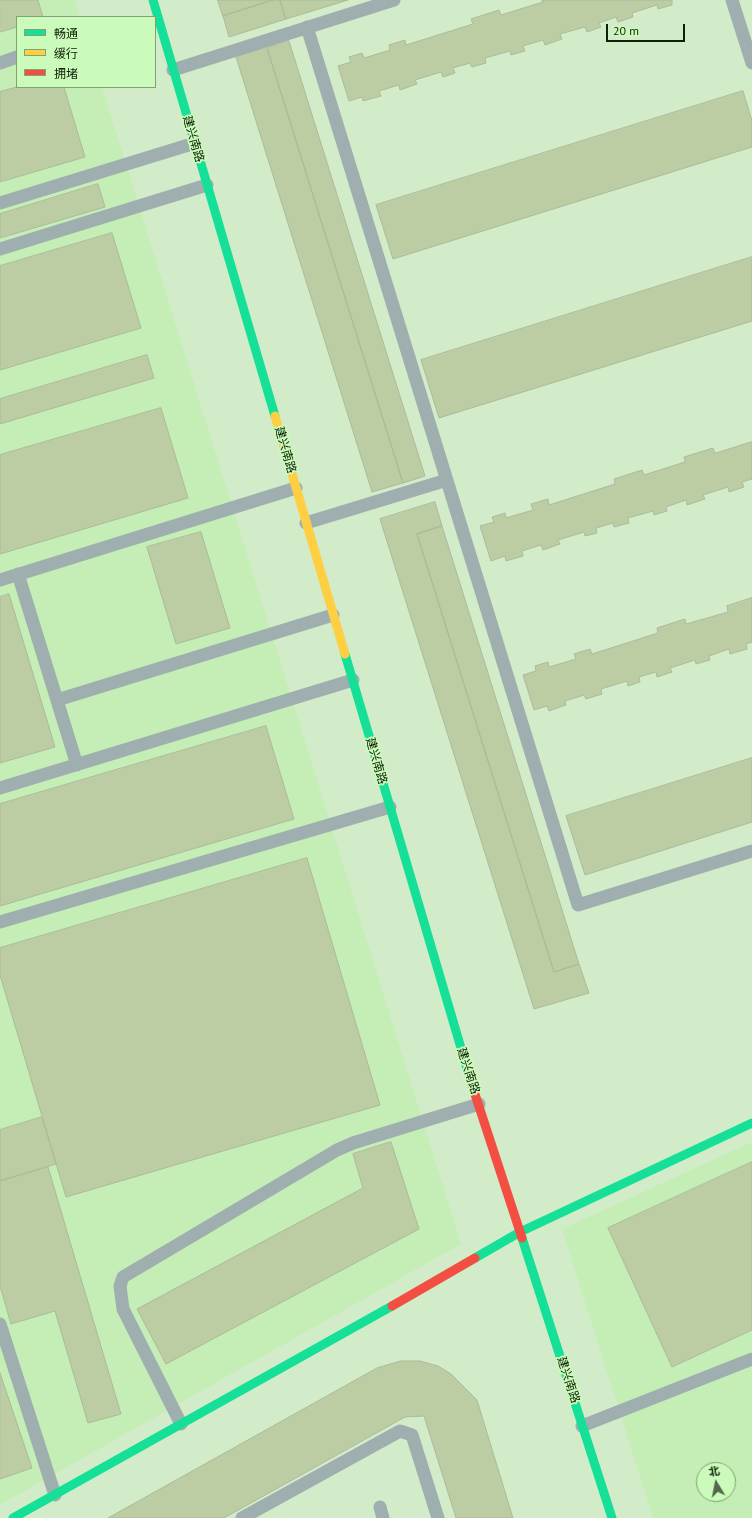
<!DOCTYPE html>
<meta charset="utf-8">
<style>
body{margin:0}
#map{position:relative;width:752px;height:1518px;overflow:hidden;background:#d2ecc9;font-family:"PT Sans","Noto Sans SC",sans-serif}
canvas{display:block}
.legend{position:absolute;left:16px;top:16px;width:140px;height:72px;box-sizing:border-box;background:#cbfbba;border:1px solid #7fa372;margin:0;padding:5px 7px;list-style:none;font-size:12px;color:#0e2007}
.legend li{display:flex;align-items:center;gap:8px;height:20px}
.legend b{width:20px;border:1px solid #7fa372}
.north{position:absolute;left:696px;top:1462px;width:40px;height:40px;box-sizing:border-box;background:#cbfbba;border:1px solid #7fa372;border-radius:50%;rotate:350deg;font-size:11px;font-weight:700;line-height:16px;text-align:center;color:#0e2007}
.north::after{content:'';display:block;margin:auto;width:14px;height:18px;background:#53674b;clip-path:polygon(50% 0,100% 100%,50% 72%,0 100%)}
.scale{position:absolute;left:606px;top:24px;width:79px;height:18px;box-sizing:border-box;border:2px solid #0e2007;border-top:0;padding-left:5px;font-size:12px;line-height:14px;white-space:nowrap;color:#0e2007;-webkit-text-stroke:3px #cbfbba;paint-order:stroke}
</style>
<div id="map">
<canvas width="752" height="1518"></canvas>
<ul class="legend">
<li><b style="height:5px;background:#16e098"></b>畅通</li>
<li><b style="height:5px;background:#ffcf43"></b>缓行</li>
<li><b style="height:5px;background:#f24e42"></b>拥堵</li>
</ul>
<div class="north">北</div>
<div class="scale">20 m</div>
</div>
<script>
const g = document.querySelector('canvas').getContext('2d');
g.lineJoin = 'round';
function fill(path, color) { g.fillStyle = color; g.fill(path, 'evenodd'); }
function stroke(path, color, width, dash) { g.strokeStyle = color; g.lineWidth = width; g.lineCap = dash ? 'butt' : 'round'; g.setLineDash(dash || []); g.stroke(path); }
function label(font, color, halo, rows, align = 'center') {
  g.font = font + ' "PT Sans","Noto Sans SC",sans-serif'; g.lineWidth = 3.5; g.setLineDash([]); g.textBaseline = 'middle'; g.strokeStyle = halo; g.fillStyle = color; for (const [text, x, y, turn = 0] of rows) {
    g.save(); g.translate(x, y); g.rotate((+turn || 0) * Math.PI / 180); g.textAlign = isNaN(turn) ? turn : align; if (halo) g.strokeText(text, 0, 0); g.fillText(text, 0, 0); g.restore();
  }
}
fill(new Path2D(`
 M0 0H75L80 17H17V87H102L461 1244 0 1505Z
 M752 1142V1518H653L562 1229ZM704 1470H728V1494H704Z`), '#c5eeb7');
const building = new Path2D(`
 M0 0H38L43 17H17V27L0 32Z
 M218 0H273L223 16Z
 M273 0H280L286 19 229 37 223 16Z
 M280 0H348L286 19Z
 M542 0H672V5L658 9 657 5 632 13 633 17 618 22 616 17 599 23 601 27 587 32 585 27 560 34 562 39 545 45 543 40 523 46 525 51 511 55 510 51 485 58 486 63 472 67 470 63 453 68 455 73 443 77 441 72 415 80 417 84 400 90 399 85 379 91 381 96 363 101 362 97 349 101 338 66 351 62 349 57 362 53 364 58 390 50 389 45 405 40 406 45 473 24 471 19 499 10 501 15 543 2Z
 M289 41 425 476 403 483 267 48Z
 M267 48 403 483 372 492 236 57Z
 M17 87H64L85 157 0 182V92Z
 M743 91 752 121V147L393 259 376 205Z
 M98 184 105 207 0 238V214Z
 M112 233 141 328 0 370V266Z
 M752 257V321L439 418 421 360Z
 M147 355 154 378 0 424V399Z
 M161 408 188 498 0 554V455Z
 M752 442V479L742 482 744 487 729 492 728 487 703 495 705 499 687 505 686 500 666 507 667 511 654 515 653 511 628 518 629 523 614 527 613 523 596 528 597 533 585 536 584 532 558 540 560 544 543 550 541 545 522 551 523 556 506 561 505 556 491 561 480 526 494 522 492 517 505 513 506 518 533 510 531 504 548 499 549 505 615 484 614 479 642 470 644 475 685 462 684 457 713 448 715 453Z
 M435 502 442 526 417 534 554 972 579 964 589 993 534 1009 380 519Z
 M442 526 579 964 554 972 417 534Z
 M201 532 230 628 176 644 147 547Z
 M9 594 55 747 0 763V597Z
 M752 598V642L746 644 747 649 730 654 729 649 709 656 710 660 696 664 695 660 670 668 672 672 657 677 656 672 639 677 640 682 628 686 627 681 601 689 602 694 586 699 584 695 565 701 566 705 549 711 547 706 534 710 523 675 536 671 535 666 548 662 549 667 576 659 574 654 590 649 592 654 658 633 657 628 685 619 686 624 728 612 727 606Z
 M266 726 294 819 0 906V804Z
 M752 758V822L585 875 566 816Z
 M307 858 380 1105 66 1197 0 975V948Z
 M42 1117 56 1164 0 1181V1130Z
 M391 1142 419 1229 166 1364 137 1309 363 1188 353 1154Z
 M752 1162V1330L672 1367 608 1228Z
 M48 1167 121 1414 88 1423 55 1311 11 1324 0 1286V1181Z
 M401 1361H420L438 1366 451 1374 477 1400 513 1518H456L424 1416 405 1417 224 1518H108L377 1368Z
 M0 1373 32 1468 0 1479Z`);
fill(building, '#bccca3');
stroke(building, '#acba9c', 1);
stroke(new Path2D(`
 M732 0 752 63
 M307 27 578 905 752 851
 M0 63 17 57
 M173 70 394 0
 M0 203 195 143
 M0 249 207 185
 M306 523 447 480
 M18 574 77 765
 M0 580 296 488
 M57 700 333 615
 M0 788 353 680
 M0 922 390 807
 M0 1324 55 1495
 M181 1424 123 1309 120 1286 123 1277 337 1150 353 1143 479 1104
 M582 1426 752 1359
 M380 1507 383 1518
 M242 1518 400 1431 412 1435 438 1518`), '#9faeaf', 13);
stroke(new Path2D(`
 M153 0 275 416
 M345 654 471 1082
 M522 1238 612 1518
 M475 1258 520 1232 752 1123
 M13 1518 392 1306`), '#16e098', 9);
stroke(new Path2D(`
 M275 416 345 654`), '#ffcf43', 9);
stroke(new Path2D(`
 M471 1082 522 1238
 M392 1306 475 1258`), '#f24e42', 9);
label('12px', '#0e2007', '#cbfbba', [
 ["建兴南路",193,139,74],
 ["建兴南路",285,450,74],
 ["建兴南路",376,761,74],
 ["建兴南路",468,1071,72],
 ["建兴南路",568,1380,72]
]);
</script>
